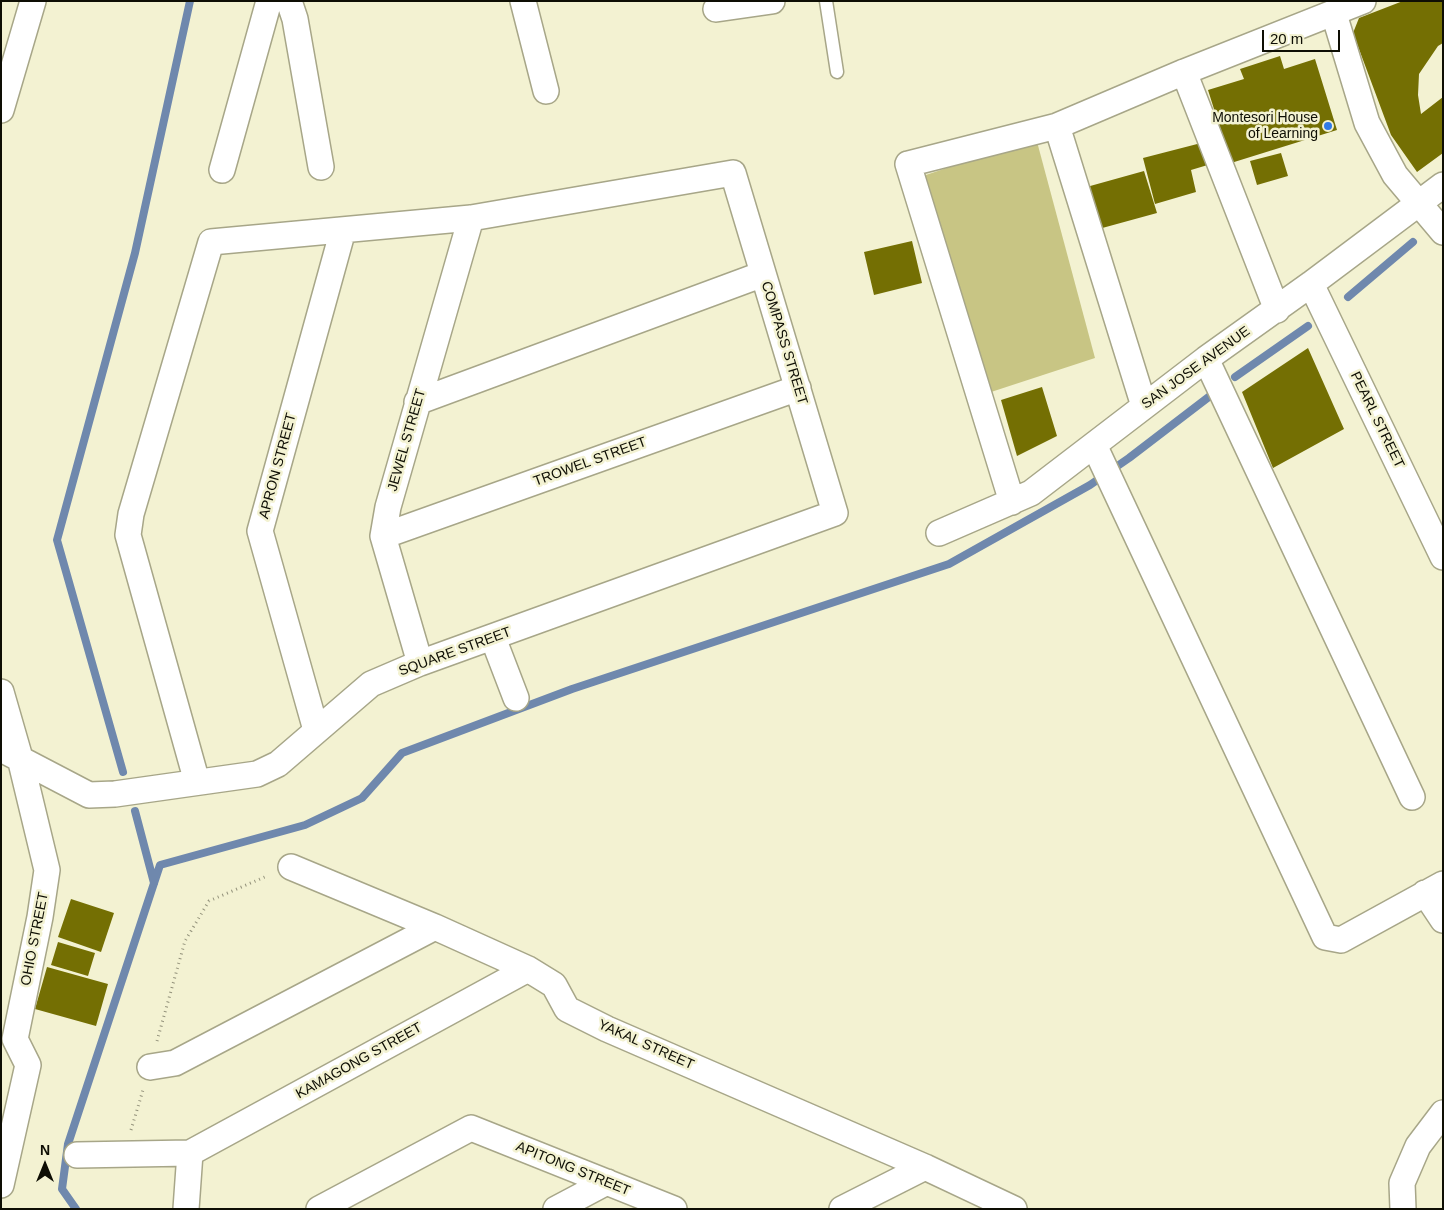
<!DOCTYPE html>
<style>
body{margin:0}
#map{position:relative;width:1444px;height:1210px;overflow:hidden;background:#f3f2d2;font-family:Arial,sans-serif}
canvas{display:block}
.frame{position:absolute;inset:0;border:2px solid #0e0e04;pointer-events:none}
.north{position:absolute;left:20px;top:1140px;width:50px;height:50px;-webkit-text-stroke:4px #f3f2d2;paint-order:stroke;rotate:0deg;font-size:14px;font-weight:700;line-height:20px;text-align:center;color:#0e0e04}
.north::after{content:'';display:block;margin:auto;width:18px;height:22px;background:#0e0e04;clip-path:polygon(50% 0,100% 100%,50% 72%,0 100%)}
.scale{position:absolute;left:1262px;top:30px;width:78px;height:22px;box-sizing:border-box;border:2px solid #0e0e04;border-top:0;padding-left:6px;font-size:15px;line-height:18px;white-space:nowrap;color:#0e0e04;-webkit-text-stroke:4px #f3f2d2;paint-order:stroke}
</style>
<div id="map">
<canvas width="1444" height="1210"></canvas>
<div class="frame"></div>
<div class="north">N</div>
<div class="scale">20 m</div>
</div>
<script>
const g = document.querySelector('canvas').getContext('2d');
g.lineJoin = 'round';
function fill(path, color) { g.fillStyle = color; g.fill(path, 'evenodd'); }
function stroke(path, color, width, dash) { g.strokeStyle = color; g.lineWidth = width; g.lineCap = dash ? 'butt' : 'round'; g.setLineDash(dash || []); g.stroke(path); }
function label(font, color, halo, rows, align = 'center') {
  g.font = font + ' Arial,sans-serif'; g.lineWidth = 5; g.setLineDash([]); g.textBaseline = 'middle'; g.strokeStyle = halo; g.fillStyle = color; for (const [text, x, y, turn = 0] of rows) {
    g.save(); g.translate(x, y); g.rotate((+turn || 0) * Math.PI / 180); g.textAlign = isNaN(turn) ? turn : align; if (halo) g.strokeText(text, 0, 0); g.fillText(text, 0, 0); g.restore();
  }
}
fill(new Path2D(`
 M1036 138 1095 358 988 393 920 177Z`), '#c8c584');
stroke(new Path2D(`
 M1348 297 1413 242
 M1235 377 1308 326
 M123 772 57 540 135 253 190 1
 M135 811 154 883
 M76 1209 62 1189 68 1144 160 865 305 825 362 798 402 753 572 689 949 564 1090 485 1129 458 1210 396`), '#6f88ad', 8);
fill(new Path2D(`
 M1403 1H1443V43L1438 46 1419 74 1418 95 1421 114 1443 97V153L1417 172 1391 135 1353 33 1359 18Z
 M1280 56 1284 69 1315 59 1337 130 1231 163 1208 90 1244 79 1240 69Z
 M1205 142 1211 164 1191 170 1196 192 1155 204 1143 158Z
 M1281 153 1288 176 1257 185 1250 161Z
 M1144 171 1157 213 1095 230 1083 188Z
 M912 241 922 283 874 295 864 252Z
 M1308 348 1344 429 1273 468 1242 392Z
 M1042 387 1057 436 1017 456 1001 400Z
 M71 899 114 913 101 952 58 937Z
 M58 942 95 953 88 976 51 965Z
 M47 967 108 984 96 1026 35 1009Z`), '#746f03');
const lane = new Path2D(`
 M826 1 837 72`);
const street = new Path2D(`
 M289 1 295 19 321 167
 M523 1 546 91
 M716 9 772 1
 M1334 14 1367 123 1395 175 1443 232
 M1184 72 1277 310
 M1 110 33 1
 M1057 126 1144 406
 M222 170 269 1
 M1311 284 1443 557
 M1206 359 1412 797
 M417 402 763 274
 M1094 445 1325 937 1341 940 1443 884
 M1012 502 908 164 1057 126 1184 72 1363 1
 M939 533 1031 493 1206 359 1311 284 1443 185
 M383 536 798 388
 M493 638 516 698
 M420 663 383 536 388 507 471 218
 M1 692 20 758 47 870 40 917 15 1039 28 1065 1 1185
 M316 730 260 531 343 230
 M1 749 89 795 115 794 257 774 278 764 371 684 420 663 835 513 733 173 471 218 211 242 131 514 128 535 197 782
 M291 867 435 927 528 969 554 985 567 1009 607 1029 925 1167 1014 1209
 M1425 893 1443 920
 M150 1067 175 1063 435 927
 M77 1155 190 1153 528 969
 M186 1209 190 1153
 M319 1209 471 1128 674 1209
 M556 1209 607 1182
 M842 1209 925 1167
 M1403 1209 1402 1183 1418 1146 1443 1113`);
stroke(lane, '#a7a688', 15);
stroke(street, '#a7a688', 28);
stroke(new Path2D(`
 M157 1041 185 941 209 901 267 876
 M131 1130 143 1090`), '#93927b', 3, [1, 4]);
stroke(lane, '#fff', 12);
stroke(street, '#fff', 25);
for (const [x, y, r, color] of [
 [1328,126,5,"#307ae7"]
]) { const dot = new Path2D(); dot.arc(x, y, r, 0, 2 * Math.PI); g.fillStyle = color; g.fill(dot); stroke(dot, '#f3f2d2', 2); }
label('14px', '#0e0e04', '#f3f2d2', [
 ["Montesori House",1318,118],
 ["of Learning",1318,134]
], 'right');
label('14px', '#0e0e04', '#f3f2d2', [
 ["COMPASS STREET",784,343,73],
 ["SAN JOSE AVENUE",1196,368,-36],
 ["PEARL STREET",1377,420,64],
 ["JEWEL STREET",407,440,-74],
 ["TROWEL STREET",590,462,-20],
 ["APRON STREET",278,466,-75],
 ["SQUARE STREET",455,652,-20],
 ["OHIO STREET",35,939,-79],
 ["YAKAL STREET",646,1045,24],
 ["KAMAGONG STREET",359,1061,-29],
 ["APITONG STREET",573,1169,22]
]);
</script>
